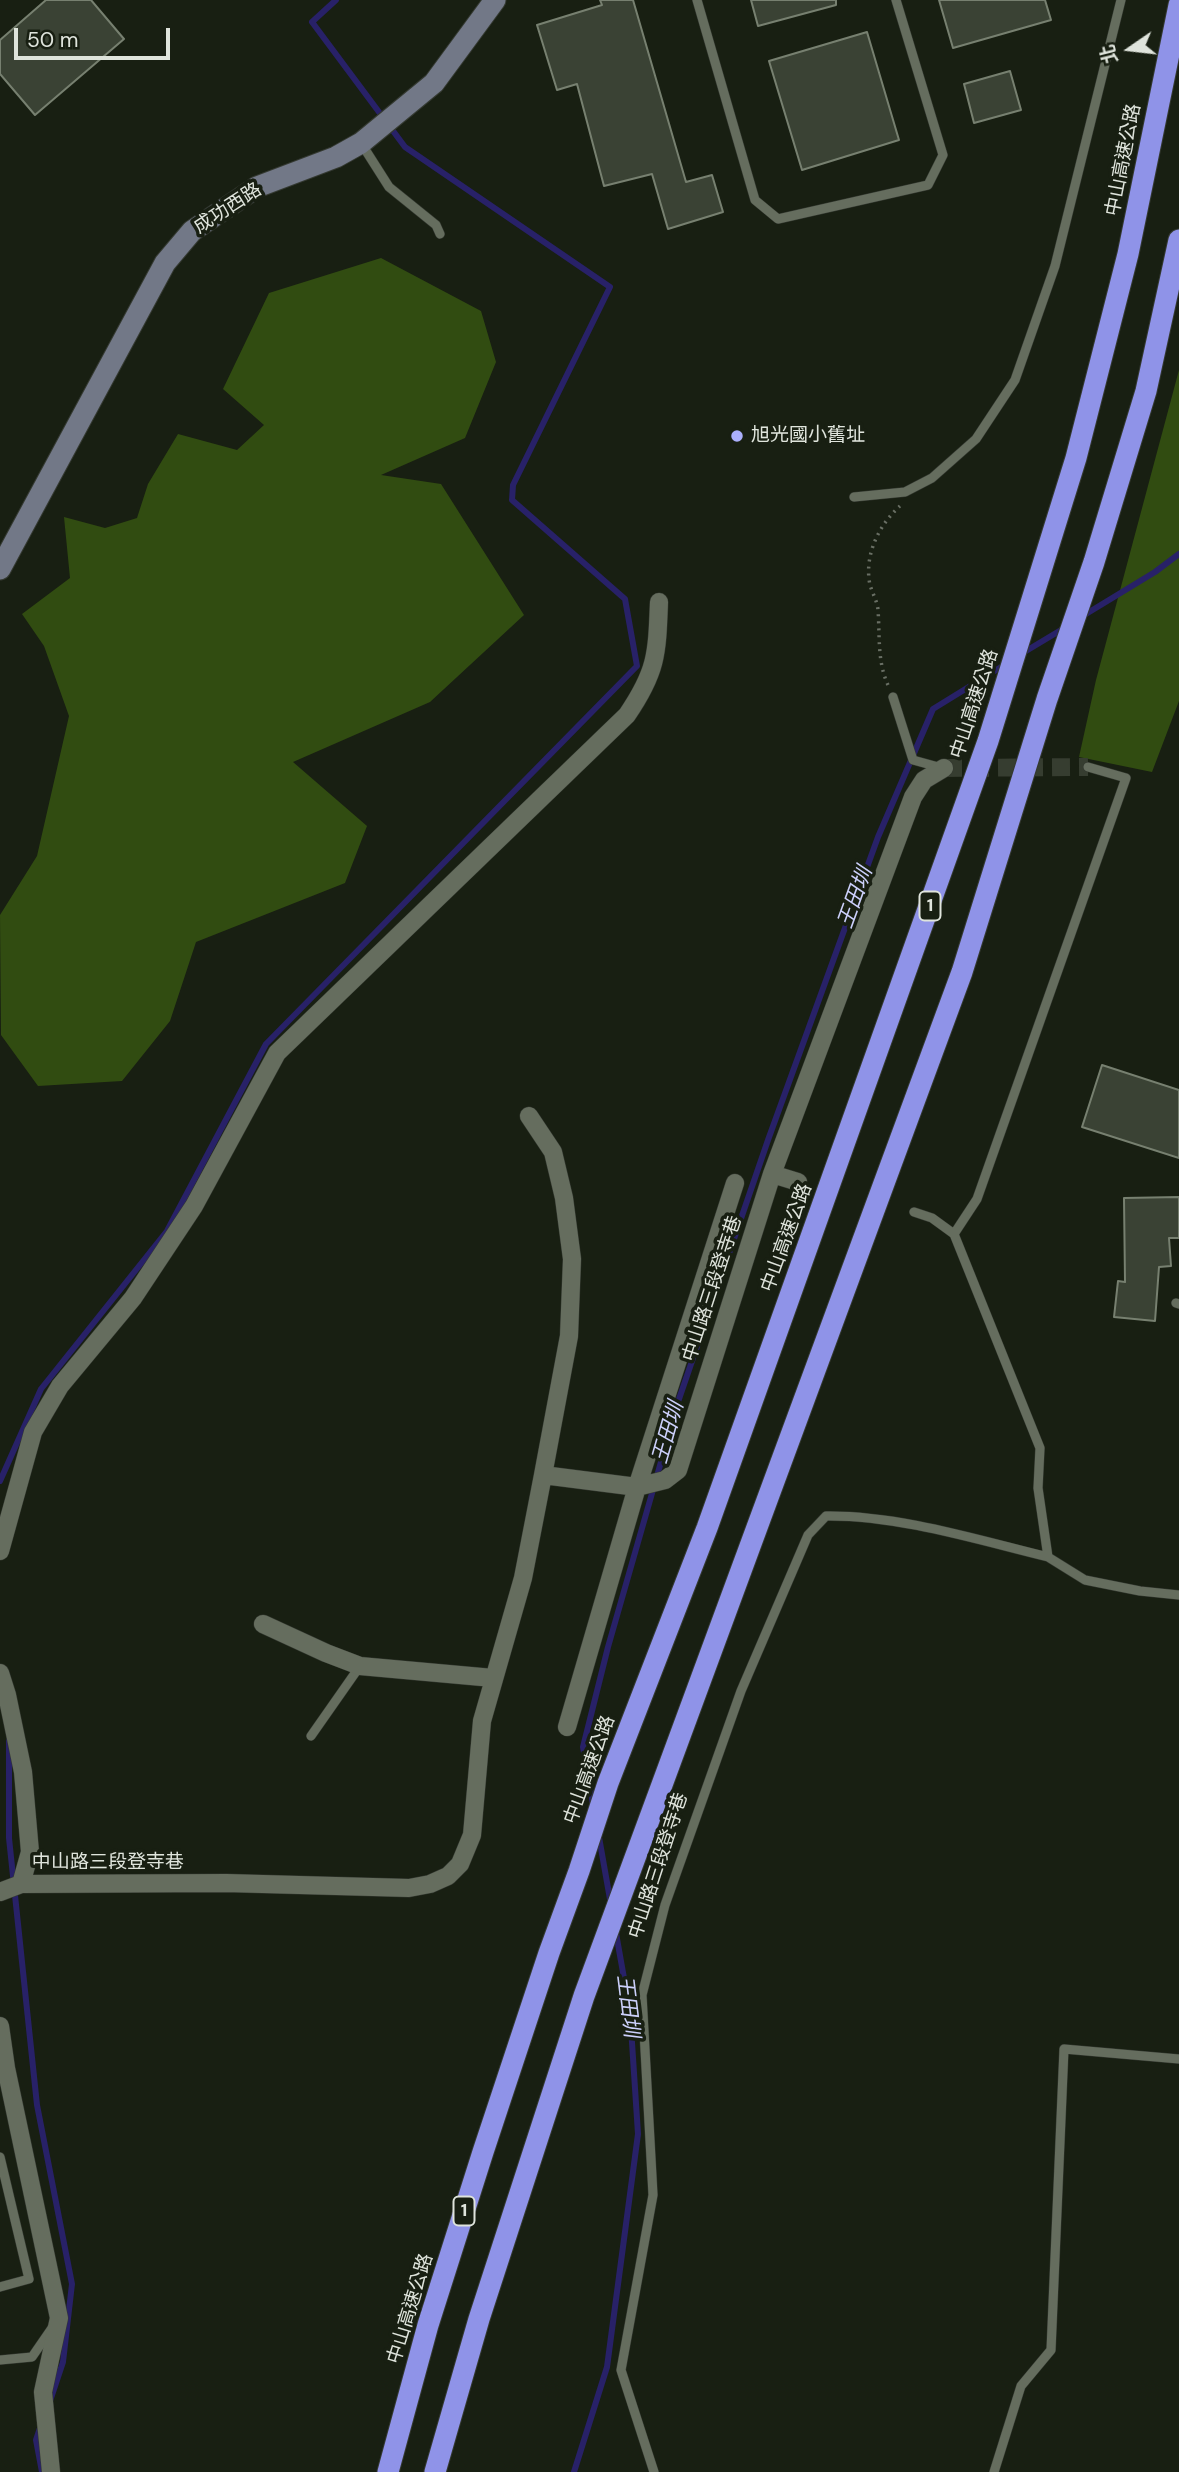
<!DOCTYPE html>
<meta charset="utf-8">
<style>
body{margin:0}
#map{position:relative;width:1179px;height:2472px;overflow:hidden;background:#181f12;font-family:"DM Sans","Noto Sans TC",sans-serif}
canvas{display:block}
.north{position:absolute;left:1095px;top:14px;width:70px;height:70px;-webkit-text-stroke:5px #181f12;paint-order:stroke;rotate:256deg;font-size:19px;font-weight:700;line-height:28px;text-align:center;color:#dfe4dc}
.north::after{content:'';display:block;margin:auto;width:24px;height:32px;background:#dfe4dc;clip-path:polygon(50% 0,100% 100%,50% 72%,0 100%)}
.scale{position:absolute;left:14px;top:28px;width:156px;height:32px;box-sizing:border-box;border:4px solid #dfe4dc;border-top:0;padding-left:9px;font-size:21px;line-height:24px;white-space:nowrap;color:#dfe4dc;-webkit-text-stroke:5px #181f12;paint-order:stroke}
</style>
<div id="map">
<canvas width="1179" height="2472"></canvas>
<div class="north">北</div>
<div class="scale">50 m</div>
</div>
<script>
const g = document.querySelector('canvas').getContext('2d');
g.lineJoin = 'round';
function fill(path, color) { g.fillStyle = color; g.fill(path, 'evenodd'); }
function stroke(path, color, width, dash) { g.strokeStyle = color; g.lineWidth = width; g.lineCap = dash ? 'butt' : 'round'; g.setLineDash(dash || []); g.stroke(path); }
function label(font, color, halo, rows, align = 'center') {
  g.font = font + ' "DM Sans","Noto Sans TC",sans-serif'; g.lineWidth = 7; g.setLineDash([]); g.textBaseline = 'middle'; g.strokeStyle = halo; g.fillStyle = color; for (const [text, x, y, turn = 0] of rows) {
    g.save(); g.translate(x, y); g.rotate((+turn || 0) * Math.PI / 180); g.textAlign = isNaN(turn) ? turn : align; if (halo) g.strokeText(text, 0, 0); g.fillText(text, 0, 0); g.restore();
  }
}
fill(new Path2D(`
 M381 258 481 311 496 362 465 438 381 475 441 484 524 615 430 702 293 762 367 826 345 883 196 942 170 1021 122 1081 38 1086 1 1035 0 915 37 856 69 716 44 646 22 614 70 578 64 517 105 528 137 518 148 484 178 434 237 450 264 425 223 389 269 293Z
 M1179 370V701L1152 772 1079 757 1096 680Z`), '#314c11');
stroke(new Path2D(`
 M1081 617 1155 572 1179 554
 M1021 654 1066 627
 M0 1481 41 1389 167 1231 266 1044 637 666 625 599 512 500 513 485 610 287 405 147 312 22 336 0
 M9 1741V1838L37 2105 72 2284 63 2362 50 2401
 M593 1805 583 1747 608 1647 679 1399 768 1140 878 837 933 709 1006 664
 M599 1837 611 1905
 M40 2428 36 2440 42 2472
 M574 2472 607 2367 638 2134 630 2012 616 1933`), '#282168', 6);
const building = new Path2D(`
 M46 0H91L124 39 35 115 0 74V40Z
 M600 0H633L686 182 712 175 723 212 668 229 652 174 604 186 577 84 557 90 537 25 602 5Z
 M751 0H836V5L758 26Z
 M939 0H1045L1051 20 953 48Z
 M867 32 899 140 802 170 769 61Z
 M1010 71 1021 110 974 123 964 84Z
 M1102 1065 1179 1090V1158L1082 1127Z
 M1179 1197V1238H1169L1171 1266 1159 1267 1155 1321 1114 1317 1118 1281 1125 1282 1124 1198Z`);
fill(building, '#3a4234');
stroke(building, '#778070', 2);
stroke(new Path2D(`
 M944 768 1088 767`), '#363d30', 18, [18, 9]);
const lane = new Path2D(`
 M697 0 755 200 778 219 928 185 943 155 896 0
 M361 143 389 187 436 225 440 234
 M854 497 905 492 932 478 976 439 1015 380 1055 266 1121 0
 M893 697 913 760 942 768
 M914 1212 932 1218 954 1234 1040 1448 1038 1488 1048 1557 1085 1580 1140 1591 1179 1595
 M954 1234 977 1199 1126 778 1088 767
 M1176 1303 1179 1304
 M311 1736 360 1666
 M0 2157 29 2279 0 2287
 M0 2360 32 2357 52 2328
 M654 2472 621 2370 653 2195 642 1995 665 1905 741 1691 808 1535 826 1516C898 1515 978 1540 1048 1557
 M994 2472 1021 2386 1051 2350 1064 2049 1179 2059`);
const street = new Path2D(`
 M529 1116 553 1152 564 1198 572 1259 569 1336 543 1475
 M772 1174 913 797 924 780 944 768
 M0 1551 33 1432 60 1386 133 1298 194 1206 277 1053 627 715C657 671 657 654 659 602
 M263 1624 326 1653 360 1666 493 1678
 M0 1673 7 1695 23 1772 30 1852 21 1884
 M567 1727 637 1487 735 1183
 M0 1892 21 1884 226 1883 409 1888 430 1884 448 1876 460 1864 472 1835 482 1721 523 1578 543 1475 637 1487 665 1480 678 1470 772 1174 798 1182
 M0 2026 6 2068 59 2318 43 2392 51 2472`);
const secondary = new Path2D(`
 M0 569 165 263 192 231 257 187 336 157 361 143 434 83 495 0`);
const highway = new Path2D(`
 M388 2472 428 2325 483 2152 549 1953 579 1871 608 1783 707 1528 988 741 1076 458 1128 254 1179 5
 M435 2472 479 2319 584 1996 962 972 1047 699 1094 562 1146 391 1179 240`);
stroke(lane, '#343931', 10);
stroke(street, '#343931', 19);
stroke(secondary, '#343931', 23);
stroke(highway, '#343931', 23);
stroke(new Path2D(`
 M888 685C877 661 880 636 878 610 877 599 870 590 869 579 866 551 880 524 900 506`), '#696f64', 3.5, [2, 5]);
stroke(lane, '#656d5e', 9);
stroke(street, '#656d5e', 18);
stroke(secondary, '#727887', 21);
stroke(highway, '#8f93e8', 21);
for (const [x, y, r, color] of [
 [737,436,7,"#abaffb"]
]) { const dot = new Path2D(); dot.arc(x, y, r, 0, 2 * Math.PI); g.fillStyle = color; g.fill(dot); stroke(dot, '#181f12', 2.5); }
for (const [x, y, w] of [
 [930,906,21],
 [464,2211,21]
]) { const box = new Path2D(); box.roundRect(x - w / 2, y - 14.5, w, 29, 5); g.fillStyle = '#181f12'; g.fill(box); stroke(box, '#dfe4dc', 2); }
label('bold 18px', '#dfe4dc', null, [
 ["1",930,906],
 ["1",464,2211]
]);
label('19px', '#dfe4dc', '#181f12', [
 ["中山高速公路",1124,160,-79],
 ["成功西路",228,209,-33],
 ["中山高速公路",975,704,-72],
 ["中山高速公路",787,1238,-70],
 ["中山路三段登寺巷",713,1289,-72],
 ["中山高速公路",590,1770,-70],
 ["中山路三段登寺巷",108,1863],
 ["中山路三段登寺巷",659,1866,-72],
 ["中山高速公路",411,2309,-73]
]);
label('19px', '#dfe4dc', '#181f12', [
 ["旭光國小舊址",751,436]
], 'left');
label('italic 21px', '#ccd0fb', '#181f12', [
 ["王田圳",856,898,-70],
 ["王田圳",669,1433,-74],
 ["王田圳",627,2006,83]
]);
</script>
